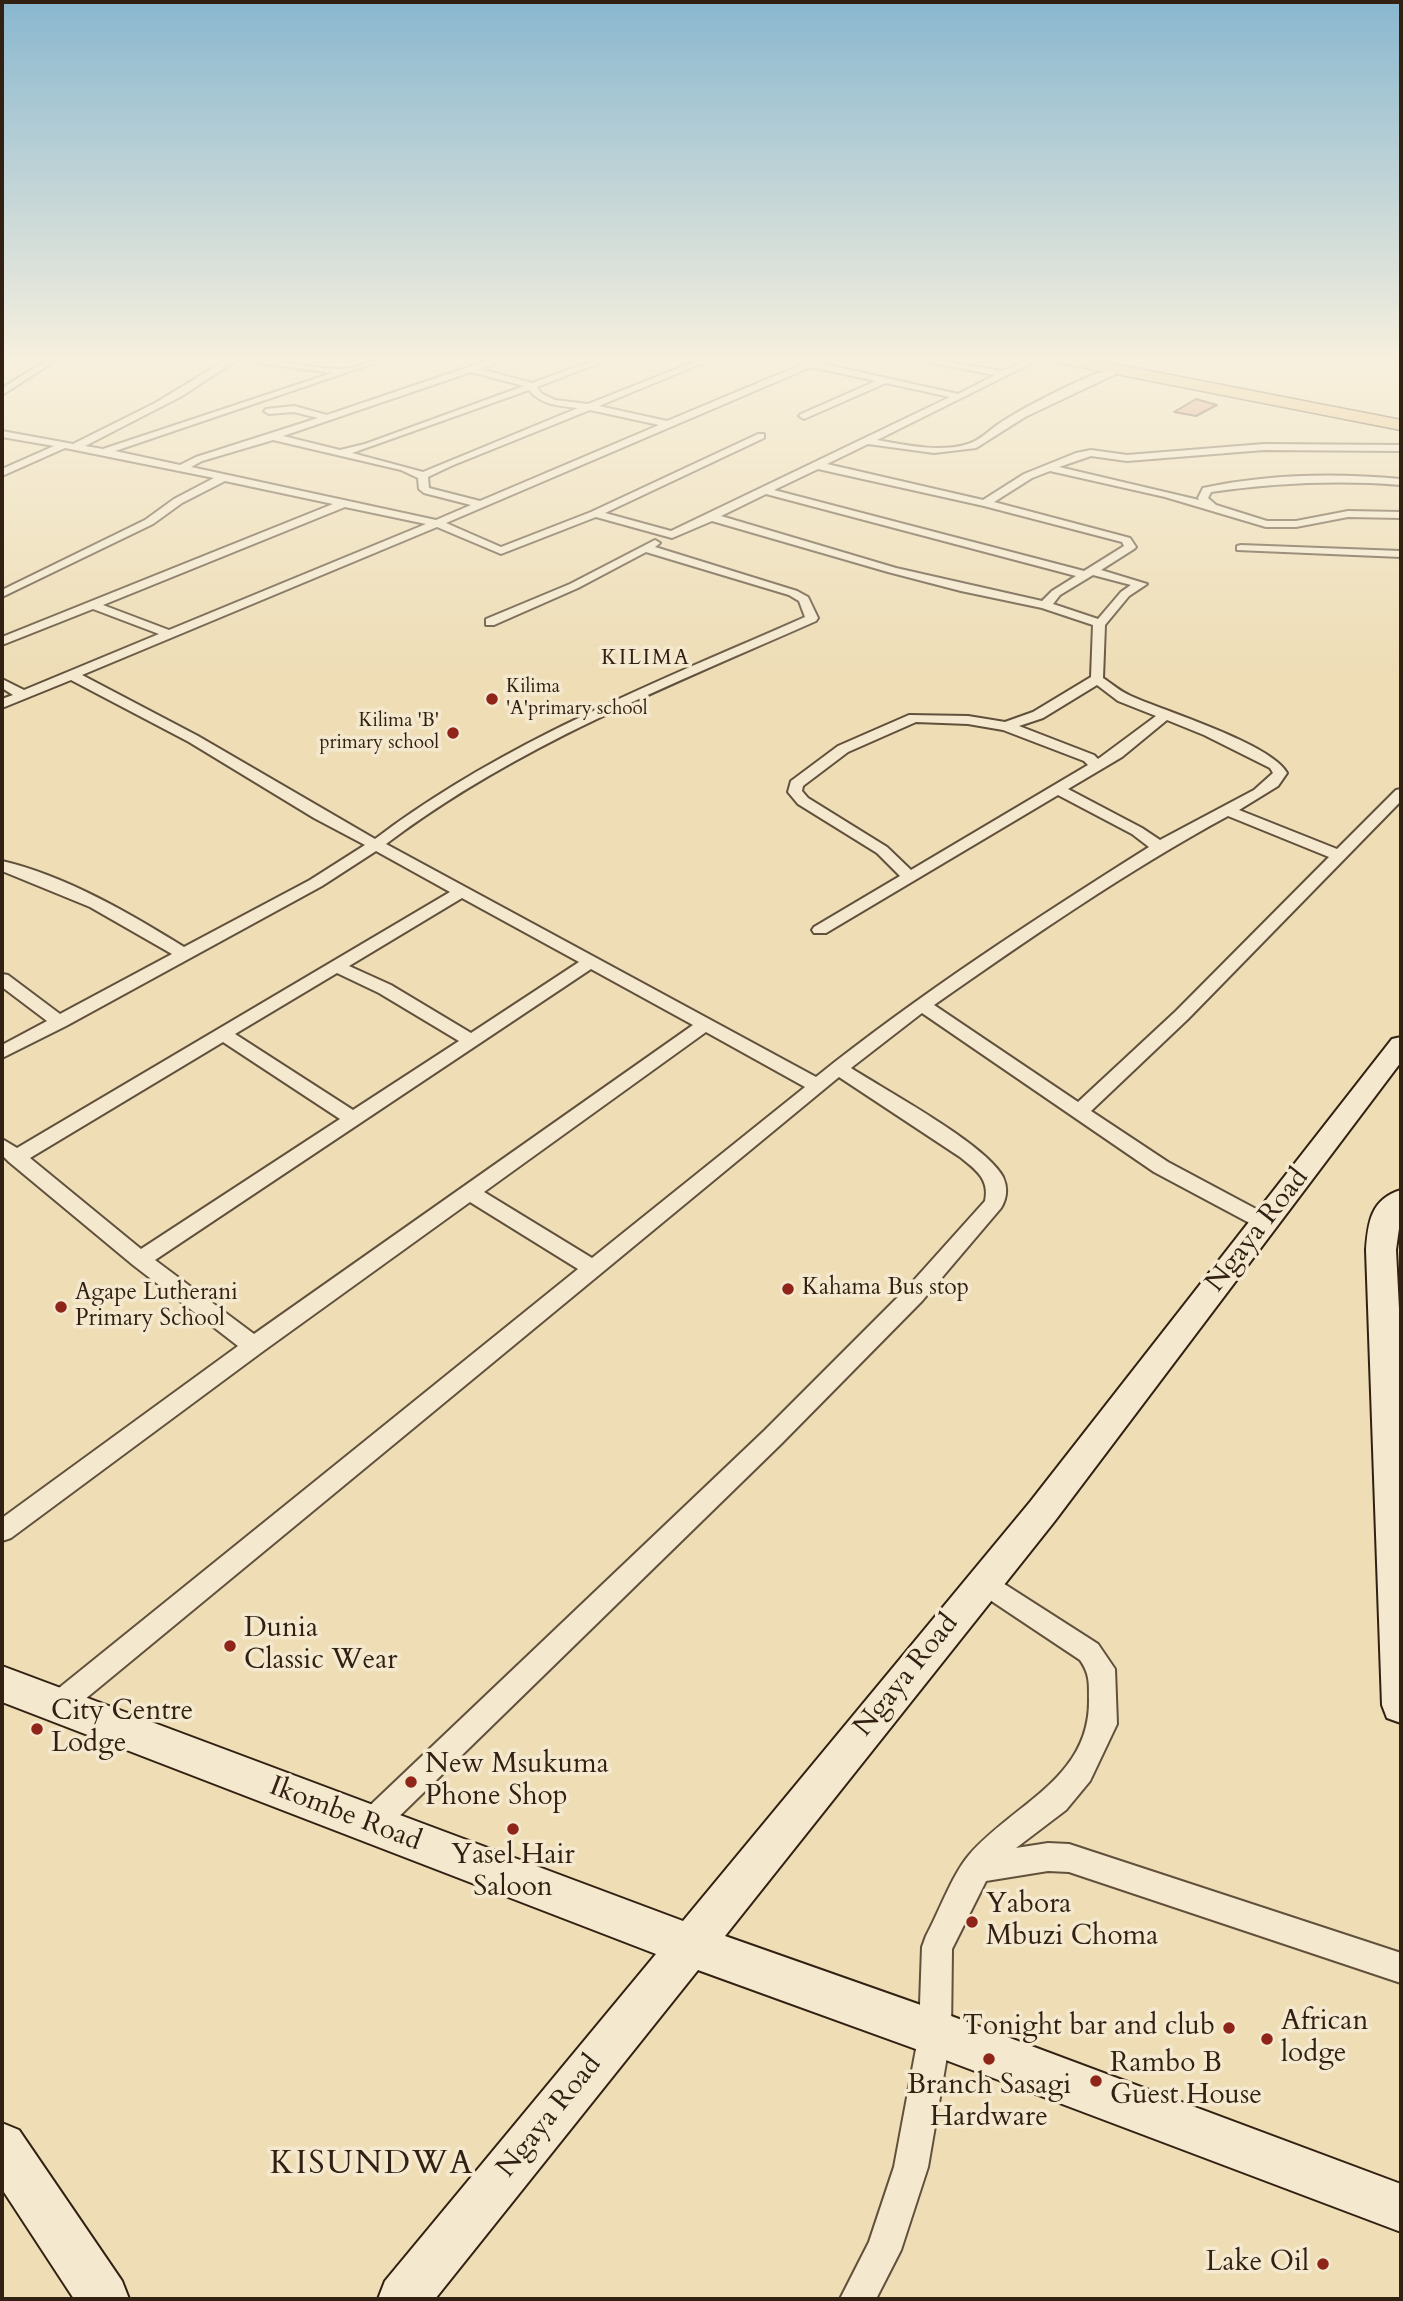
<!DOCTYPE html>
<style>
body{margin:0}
#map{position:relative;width:1403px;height:2301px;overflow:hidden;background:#eeddb5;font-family:Cardo,serif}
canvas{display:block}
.frame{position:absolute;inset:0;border:4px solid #322113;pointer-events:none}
</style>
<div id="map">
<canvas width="1403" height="2301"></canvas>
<div class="frame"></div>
</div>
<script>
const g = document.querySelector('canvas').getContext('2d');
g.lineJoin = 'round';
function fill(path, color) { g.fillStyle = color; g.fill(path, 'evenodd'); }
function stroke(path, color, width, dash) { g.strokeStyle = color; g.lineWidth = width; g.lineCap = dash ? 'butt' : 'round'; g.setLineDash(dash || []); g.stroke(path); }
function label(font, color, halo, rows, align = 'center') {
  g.font = font + ' Cardo,serif'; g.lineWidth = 7; g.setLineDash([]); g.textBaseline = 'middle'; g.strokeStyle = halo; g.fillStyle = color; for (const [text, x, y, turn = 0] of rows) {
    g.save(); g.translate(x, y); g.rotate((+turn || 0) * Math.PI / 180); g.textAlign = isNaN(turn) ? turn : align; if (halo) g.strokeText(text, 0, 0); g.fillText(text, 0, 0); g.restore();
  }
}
const building = new Path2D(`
 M1196 399 1217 405 1196 416 1174 412Z`);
fill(building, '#d28a6a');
stroke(building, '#322113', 2);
const street = new Path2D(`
 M52 357H61L2 395V388Z
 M231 357C268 357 303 368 340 369 357 370 374 356 392 357L115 451 180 465 196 457 318 418 294 412 269 414 264 411 266 409 294 406 327 415 498 357H509L480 369 532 383 604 357H615L537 387 541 393 555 400 588 404 706 357H717L599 406 667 421 820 357H830L819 363 958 394 995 375 901 357H918L1003 371 1034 357H1044L877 440C905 445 940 453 968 444 981 440 989 430 1000 423 1019 410 1101 366 1122 367V371L1025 417 976 448 934 453 868 444 827 464 983 500 1024 474 1076 453 1091 450 1127 455 1264 444 1401 445V451L1264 450 1127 461 1091 456 1059 467 1199 500 1198 498 1203 488C1268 474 1336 473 1401 479V485C1337 480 1274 483 1211 492L1208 498 1216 505 1267 521H1296L1348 511 1401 512V518L1348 517 1296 527H1266L1165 497 1050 471 1032 478 994 502 1130 538 1136 547 1134 549 1101 570 1147 584 1129 596 1105 625 1103 678C1112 684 1121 692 1131 696 1164 711 1272 744 1287 773L1278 786 1239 810 1337 849 1396 790 1401 789V801L1188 1019 1091 1111 1168 1162 1271 1217 1274 1222 1271 1227H1257L1154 1172 922 1013 851 1068C885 1090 986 1144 1003 1177 1008 1188 1007 1198 1001 1208L922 1301 781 1444 381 1834 371 1838 361 1834 357 1824 361 1814 765 1430 906 1289 985 1201C990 1179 975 1169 960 1157L839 1077 67 1714 58 1717 49 1714 45 1705 49 1696 578 1269 470 1202 262 1352 11 1538 2 1541V1518L238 1346 133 1265 9 1162 2 1155V1139L17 1148 450 892 376 851 322 886 66 1026 2 1058V1045L47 1021 2 987V974L8 975 60 1014 172 954 90 907 2 871V861C66 876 129 913 184 947L310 880 365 845 314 818 189 742 71 680 2 708V699L13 695 2 688V679L24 690 159 634 93 609 2 645V637L333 504 225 481 182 503 153 524 2 597V590L145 520 174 499 214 478 65 448 2 476V469L54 446 2 437V431L73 444 155 403ZM237 360 332 373 103 449 85 446 182 396ZM811 367 876 381 801 414 799 416 804 419 886 383 950 397 671 531 605 513 764 438V434H758L591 512 501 547 446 523ZM471 372 524 386 365 444 340 450 283 436ZM529 390C541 405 560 406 578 408L423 472 352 453ZM590 410 659 425 480 501 429 488 428 477 451 466ZM273 440 401 470 418 478 419 489 424 493 471 505 436 520 191 467 202 461ZM818 469 984 506 1122 542 1124 546 1084 571 774 490ZM766 494 1076 576 1052 591 1042 601 896 568 721 516ZM345 507 426 524 169 630 103 605ZM596 517 672 538 712 521 888 572 961 591 1042 608 1093 625 1091 677 1033 712 1005 722 968 716 909 715 838 746 791 781 788 792 798 804 877 853 900 876 814 927 812 930 814 933H826L1058 795 1132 834 1149 847C1035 919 921 993 816 1077L386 844C515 746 669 686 816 621L818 618 808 597 797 591 655 547 660 543 655 540 570 584 486 619V625H494L578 588 646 552 789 595 799 601 805 617C658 682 504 741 375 839L198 736 82 675 437 527 501 554ZM1093 575 1131 585 1121 592 1098 619 1053 604 1060 595ZM1097 685 1118 701 1156 716 1098 759 1094 755 1019 726 1043 718ZM1167 720 1204 735 1270 768 1273 773 1254 790 1160 840 1142 828 1068 789 1122 757ZM916 722 968 724 1003 730 1084 761 1088 765 911 870 887 847 808 798 802 791 803 786 848 752ZM1228 816 1329 857 1176 1011 1078 1102 934 1005C1030 938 1125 872 1228 816ZM462 898 579 962 471 1033 391 985 349 966ZM591 969 693 1025 254 1334 155 1260ZM337 973 379 993 459 1041 353 1110 235 1034ZM706 1032 805 1087 592 1258 484 1192ZM223 1042 340 1119 141 1249 30 1158Z
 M1382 357H1401V361Z
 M1241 545 1401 551V557L1237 550V546Z
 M984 1571 1098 1644 1115 1669 1117 1724 1090 1781 1066 1810 1016 1848 1048 1843 1069 1844 1401 1953V1983L1069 1872 1048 1871 986 1881 952 1949 951 2033 928 2167 901 2250 876 2299H840L869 2242 894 2167 919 2033 922 1947 926 1936C939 1912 952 1875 969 1855 1013 1804 1090 1779 1089 1700 1089 1684 1090 1674 1080 1660L975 1590 971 1582 975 1574Z`);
const secondary = new Path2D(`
 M1401 1037V1062L1054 1522 725 1936 935 2010 1401 2184V2232L935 2056 698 1970 435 2299H378L385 2281 656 1954 2 1702V1666L683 1921 1030 1502 1392 1039Z
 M1401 1190V1214L1396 1250 1401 1348V1723L1387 1718 1382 1705 1366 1250C1368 1222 1371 1199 1401 1190Z
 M2 2123 19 2130 122 2281 129 2299H74L2 2189Z`);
const highway = new Path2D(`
 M1047 357H1078L1401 420V430L1055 362Z`);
stroke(street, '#61503c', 4);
stroke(secondary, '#322113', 4);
stroke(highway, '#322113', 3);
fill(street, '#f4e9cf');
fill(secondary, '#f4e9cf');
fill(highway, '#e7be7a');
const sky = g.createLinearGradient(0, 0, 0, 679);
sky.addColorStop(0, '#89b7cf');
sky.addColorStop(0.53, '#f7f0de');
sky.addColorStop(1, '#f7f0de00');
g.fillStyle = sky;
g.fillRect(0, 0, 1403, 679);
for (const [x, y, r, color] of [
 [492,699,7,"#8f2418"],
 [453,733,7,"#8f2418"],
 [788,1289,7,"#8f2418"],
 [61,1307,7,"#8f2418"],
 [230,1646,7,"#8f2418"],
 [37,1729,7,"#8f2418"],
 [411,1782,7,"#8f2418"],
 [513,1829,7,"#8f2418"],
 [972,1922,7,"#8f2418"],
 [1229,2028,7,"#8f2418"],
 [1267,2039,7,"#8f2418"],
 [989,2059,7,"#8f2418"],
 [1096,2081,7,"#8f2418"],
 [1323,2264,7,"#8f2418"]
]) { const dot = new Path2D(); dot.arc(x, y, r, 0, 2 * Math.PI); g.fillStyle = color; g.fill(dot); stroke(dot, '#f4e9cf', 2.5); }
label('19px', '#322113', '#f4e9cf', [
 ["Kilima",506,688],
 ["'A'primary school",506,710],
 ["Kilima 'B'",439,722,"right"],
 ["primary school",439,744,"right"]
], 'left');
g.letterSpacing = '2px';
label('21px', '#322113', '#f4e9cf', [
 ["KILIMA",646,659]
]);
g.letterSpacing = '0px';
label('23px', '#322113', '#f4e9cf', [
 ["Kahama Bus stop",802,1289],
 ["Agape Lutherani",75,1294],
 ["Primary School",75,1320]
], 'left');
label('28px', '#322113', '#f4e9cf', [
 ["Ngaya Road",1258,1231,-52],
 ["Ngaya Road",907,1676,-51],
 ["Ikombe Road",345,1815,21],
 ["Ngaya Road",550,2117,-51]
]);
label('28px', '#322113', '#f4e9cf', [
 ["Dunia",244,1630],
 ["Classic Wear",244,1662],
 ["City Centre",51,1713],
 ["Lodge",51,1745],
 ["New Msukuma",425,1766],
 ["Phone Shop",425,1798],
 ["Yasel Hair",513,1857,"center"],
 ["Saloon",513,1889,"center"],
 ["Yabora",986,1906],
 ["Mbuzi Choma",986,1938],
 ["African",1281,2023],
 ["lodge",1281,2055],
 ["Tonight bar and club",1215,2028,"right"],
 ["Rambo B",1110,2065],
 ["Guest House",1110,2097],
 ["Branch Sasagi",989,2087,"center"],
 ["Hardware",989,2119,"center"],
 ["Lake Oil",1309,2264,"right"]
], 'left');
g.letterSpacing = '2px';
label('32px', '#322113', '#f4e9cf', [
 ["KISUNDWA",372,2166]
]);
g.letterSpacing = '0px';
</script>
